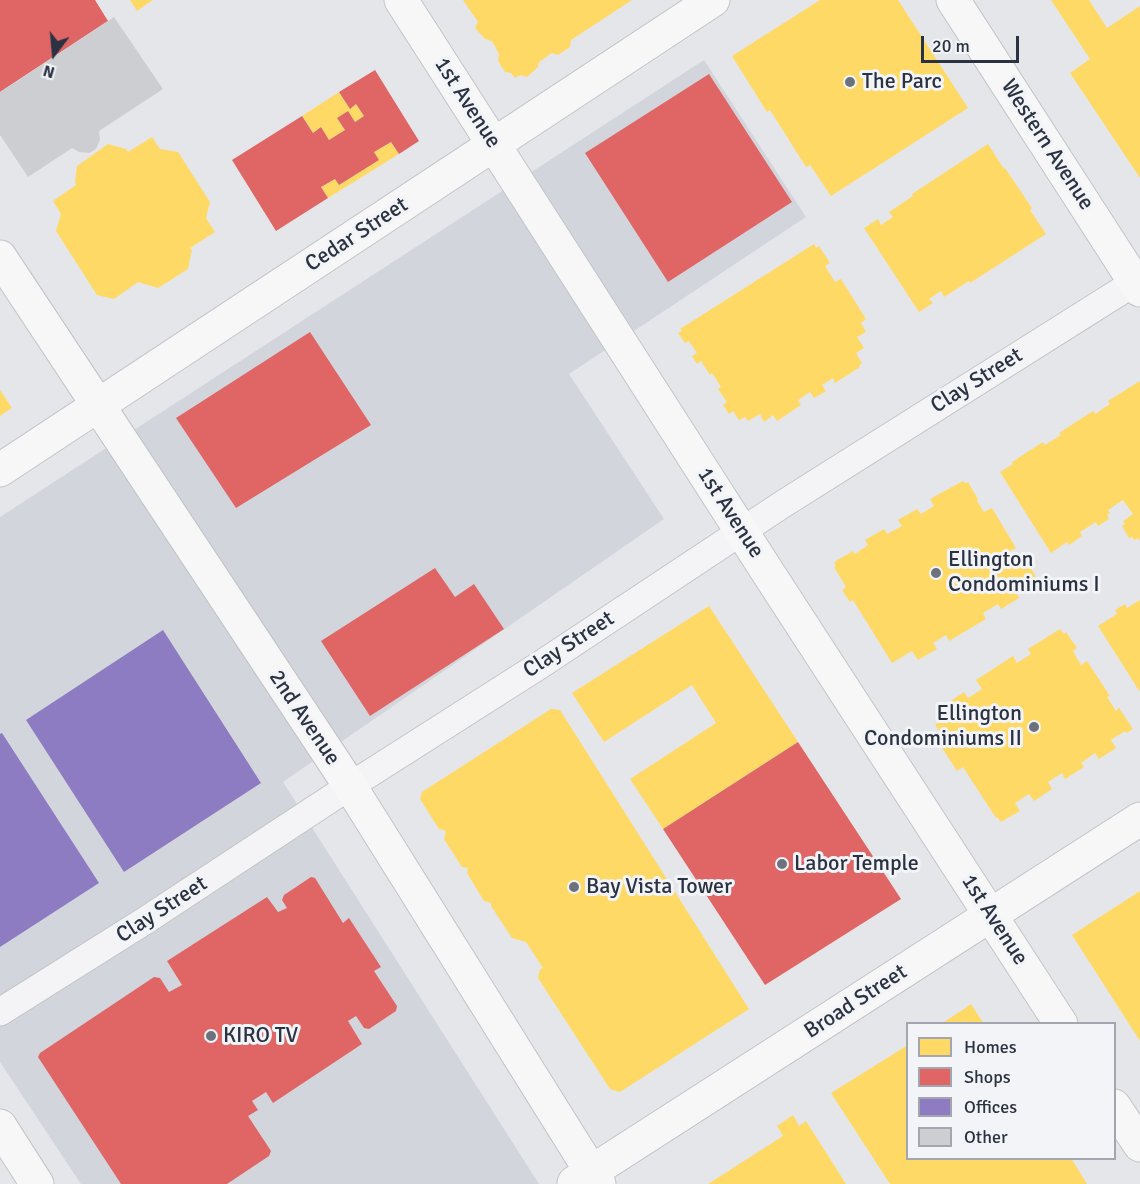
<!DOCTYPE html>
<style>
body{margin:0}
#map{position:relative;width:1140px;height:1184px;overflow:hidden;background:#e5e6e9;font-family:Signika,sans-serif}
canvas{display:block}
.legend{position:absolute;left:906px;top:1022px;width:210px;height:138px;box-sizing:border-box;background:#f3f4f8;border:2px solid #a3a6af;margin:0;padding:8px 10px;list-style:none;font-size:18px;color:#2b3242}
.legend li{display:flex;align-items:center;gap:12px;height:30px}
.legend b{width:30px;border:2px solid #a3a6af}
.north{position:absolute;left:24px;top:24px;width:60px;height:60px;-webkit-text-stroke:4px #f3f4f8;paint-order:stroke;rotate:196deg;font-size:16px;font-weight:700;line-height:24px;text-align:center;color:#2b3242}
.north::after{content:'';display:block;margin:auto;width:21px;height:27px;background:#2b3242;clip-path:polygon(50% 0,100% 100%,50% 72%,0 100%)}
.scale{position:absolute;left:921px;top:36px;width:98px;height:27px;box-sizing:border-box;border:3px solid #2b3242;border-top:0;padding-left:8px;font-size:18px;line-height:21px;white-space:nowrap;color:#2b3242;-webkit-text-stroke:4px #f3f4f8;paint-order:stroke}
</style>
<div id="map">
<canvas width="1140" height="1184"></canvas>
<ul class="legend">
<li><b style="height:16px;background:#ffd966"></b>Homes</li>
<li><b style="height:16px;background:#e06666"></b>Shops</li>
<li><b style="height:16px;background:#8e7cc3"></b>Offices</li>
<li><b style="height:16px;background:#cdced1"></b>Other</li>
</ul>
<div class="north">N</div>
<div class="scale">20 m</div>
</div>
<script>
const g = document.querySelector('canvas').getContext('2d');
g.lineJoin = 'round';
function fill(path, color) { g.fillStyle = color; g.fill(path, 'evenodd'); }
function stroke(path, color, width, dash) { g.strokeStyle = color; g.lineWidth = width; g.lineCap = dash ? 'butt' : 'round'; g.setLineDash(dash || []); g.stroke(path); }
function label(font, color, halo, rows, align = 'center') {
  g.font = font + ' Signika,sans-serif'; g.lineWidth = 6; g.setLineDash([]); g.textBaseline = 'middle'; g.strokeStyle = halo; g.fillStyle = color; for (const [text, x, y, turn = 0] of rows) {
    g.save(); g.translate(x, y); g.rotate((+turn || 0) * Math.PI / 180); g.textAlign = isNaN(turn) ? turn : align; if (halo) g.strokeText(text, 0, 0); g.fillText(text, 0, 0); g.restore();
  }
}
fill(new Path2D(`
 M704 60 806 217 569 374 664 519 283 782 539 1184H81L0 1062V517Z`), '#d3d5dc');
fill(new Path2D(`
 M130 0H153L137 11Z
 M463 0H632L571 40 570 47 558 55 552 53 539 62 538 67 527 77 520 75 515 78 511 73 505 72 498 61 499 54 492 41 485 39 475 28 478 22Z
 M820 0H898L968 108 831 196 810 165 806 167 770 110 767 112 732 56Z
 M1051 0H1089L1107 28 1140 6V178L1070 73 1090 59Z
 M339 92 350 109 356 104 364 116 355 122 348 111 337 118 345 130 329 140 321 127 313 133 302 116Z
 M152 137 160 149 178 152 210 202 206 218 215 232 190 248 192 250 188 269 158 288 138 282 114 299 97 295 56 231 61 214 53 201 76 185 75 182 77 166 108 144 126 149 128 152Z
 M391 142 399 154 328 198 321 187 335 179 339 185 379 160 374 152Z
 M988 144 1004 169 1005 168 1032 208 1030 210 1046 234 970 283 969 281 944 297 941 291 929 299 933 303 919 312 864 228 878 219 881 225 893 217 889 212 913 196 912 194Z
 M814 244 816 248 819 246 830 263 825 266 835 282 841 279 866 319 861 323 866 332 857 337 864 348 856 353 862 363 859 365 860 367 835 383 833 378 822 385 826 391 814 398 810 392 798 400 801 405 777 421 773 415 764 422 760 414 748 421 745 417 739 420 733 411 729 414 723 405 727 402 718 389 721 387 712 373 710 375 701 361 697 364 692 356 697 353 689 341 685 343 678 333 682 331 680 329Z
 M1140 381V541L1138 538 1134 540 1132 537 1129 538 1122 526 1125 524 1123 521 1133 514 1123 500 1108 510 1110 513 1107 515 1109 519 1098 526 1096 522 1080 532 1082 536 1069 545 1067 542 1051 553 1000 472 1013 464 1012 462 1043 442 1045 445 1061 435 1059 433 1093 411 1095 414 1110 404 1108 401Z
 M0 390 12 408 0 416Z
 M963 481 965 483 968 482 978 499 977 501 984 512 992 508 1016 548 1010 551 1017 563 1025 559 1038 580 1016 592 1019 598 1001 609 998 604 983 613 986 619 949 641 946 635 933 643 937 649 918 660 912 651 892 663 853 600 850 602 842 590 846 587 834 567 836 566 834 562 853 551 855 554 868 545 865 540 884 529 887 534 902 526 898 520 917 509 921 514 934 506 930 499Z
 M1140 600V692L1098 626 1117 614 1115 610 1125 604 1127 608Z
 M709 606 798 742 663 829 630 779 716 723 692 685 604 742 572 693Z
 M1060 629 1064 634 1066 632 1077 648 1073 651 1081 665 1087 661 1110 696 1107 697 1116 711 1119 708 1133 729 1126 733 1125 731 1111 740 1116 748 1099 759 1095 753 1081 763 1084 767 1065 779 1062 773 1048 782 1052 789 1034 801 1029 794 1015 803 1020 811 1001 822 997 817 996 818 963 767 957 771 937 740 943 736 935 725 953 713 946 704 964 692 968 698 982 689 976 680 1013 656 1017 663 1031 654 1028 649Z
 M551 709 560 710 749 1009 620 1092 610 1089 538 978 540 969 543 968 526 942 512 938 491 906V903L484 901 467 873 468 868 462 867 444 839 446 831 439 829 420 799 422 792Z
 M1140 891V1041L1072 935Z
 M971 1004 984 1024H941L964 1009Z
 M908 1045V1158H1071L1087 1184H890L831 1093Z
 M793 1115 799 1126 806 1121 846 1184H708L783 1136 777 1126Z`), '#ffd966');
fill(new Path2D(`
 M0 0H95L108 21 0 92Z
 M375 70 419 141 399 154 391 142 374 152 379 160 339 185 335 179 321 187 328 198 276 231 232 160 302 116 313 133 321 127 329 140 345 130 337 118 348 111 355 122 364 116 356 104 350 109 339 92Z
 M709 74 792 202 668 282 585 153Z
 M310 332 371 425 236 508 176 418Z
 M435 568 455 597 474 584 504 629 370 716 321 641Z
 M798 742 901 899 765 985 663 829Z
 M311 877 315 878 343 923 349 918 381 967 374 971 397 1006 396 1011 369 1029 364 1028 356 1016 348 1021 362 1044 273 1103 266 1092 252 1101 258 1110 248 1116 271 1151 269 1156 227 1184H121L38 1057 40 1053 154 977 160 978 169 992 182 985 167 961 267 897 278 912 287 908 282 900 284 895Z`), '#e06666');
fill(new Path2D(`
 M163 630 261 783 124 872 26 720Z
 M2 733 99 883 0 947V734Z`), '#8e7cc3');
fill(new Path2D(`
 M114 17 163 89 99 131 100 140 96 149 89 153 79 152 72 148 28 177 0 135V92Z`), '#cdced1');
const street = new Path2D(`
 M0 1012 143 922 350 786 540 665 783 504 1140 279`);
const secondary = new Path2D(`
 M401 0 765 568 1061 1024
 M0 470 713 0
 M1114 1106 1140 1145
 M0 1126 37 1184`);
const primary = new Path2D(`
 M953 0 1140 290
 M0 257 350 786 599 1184
 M574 1183 1140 819`);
stroke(street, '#c3c4c7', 29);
stroke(secondary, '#c3c4c7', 35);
stroke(primary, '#c0c3c7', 35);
stroke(street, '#f4f4f6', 27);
stroke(secondary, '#f7f7f8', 33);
stroke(primary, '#f7f7f8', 33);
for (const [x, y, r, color] of [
 [850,82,6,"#6c717c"],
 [936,573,6,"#6c717c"],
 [1034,727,6,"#6c717c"],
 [782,864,6,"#6c717c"],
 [574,887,6,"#6c717c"],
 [211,1036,6,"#6c717c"]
]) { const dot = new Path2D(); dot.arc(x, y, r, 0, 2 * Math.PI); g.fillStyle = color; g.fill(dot); stroke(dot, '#f3f4f8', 2); }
label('22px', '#2b3242', '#f3f4f8', [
 ["The Parc",862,82],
 ["Ellington",948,560],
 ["Condominiums I",948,585],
 ["Ellington",1022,714,"right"],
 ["Condominiums II",1022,739,"right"],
 ["Labor Temple",794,864],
 ["Bay Vista Tower",586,887],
 ["KIRO TV",223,1036]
], 'left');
label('22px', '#2b3242', '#f3f4f8', [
 ["1st Avenue",467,103,57],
 ["Western Avenue",1047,145,57],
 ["Cedar Street",357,235,-33],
 ["Clay Street",977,381,-32],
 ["1st Avenue",730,513,57],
 ["Clay Street",569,645,-33],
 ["2nd Avenue",304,718,56],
 ["Clay Street",162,910,-33],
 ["1st Avenue",994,920,57],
 ["Broad Street",856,1002,-33]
]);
</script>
